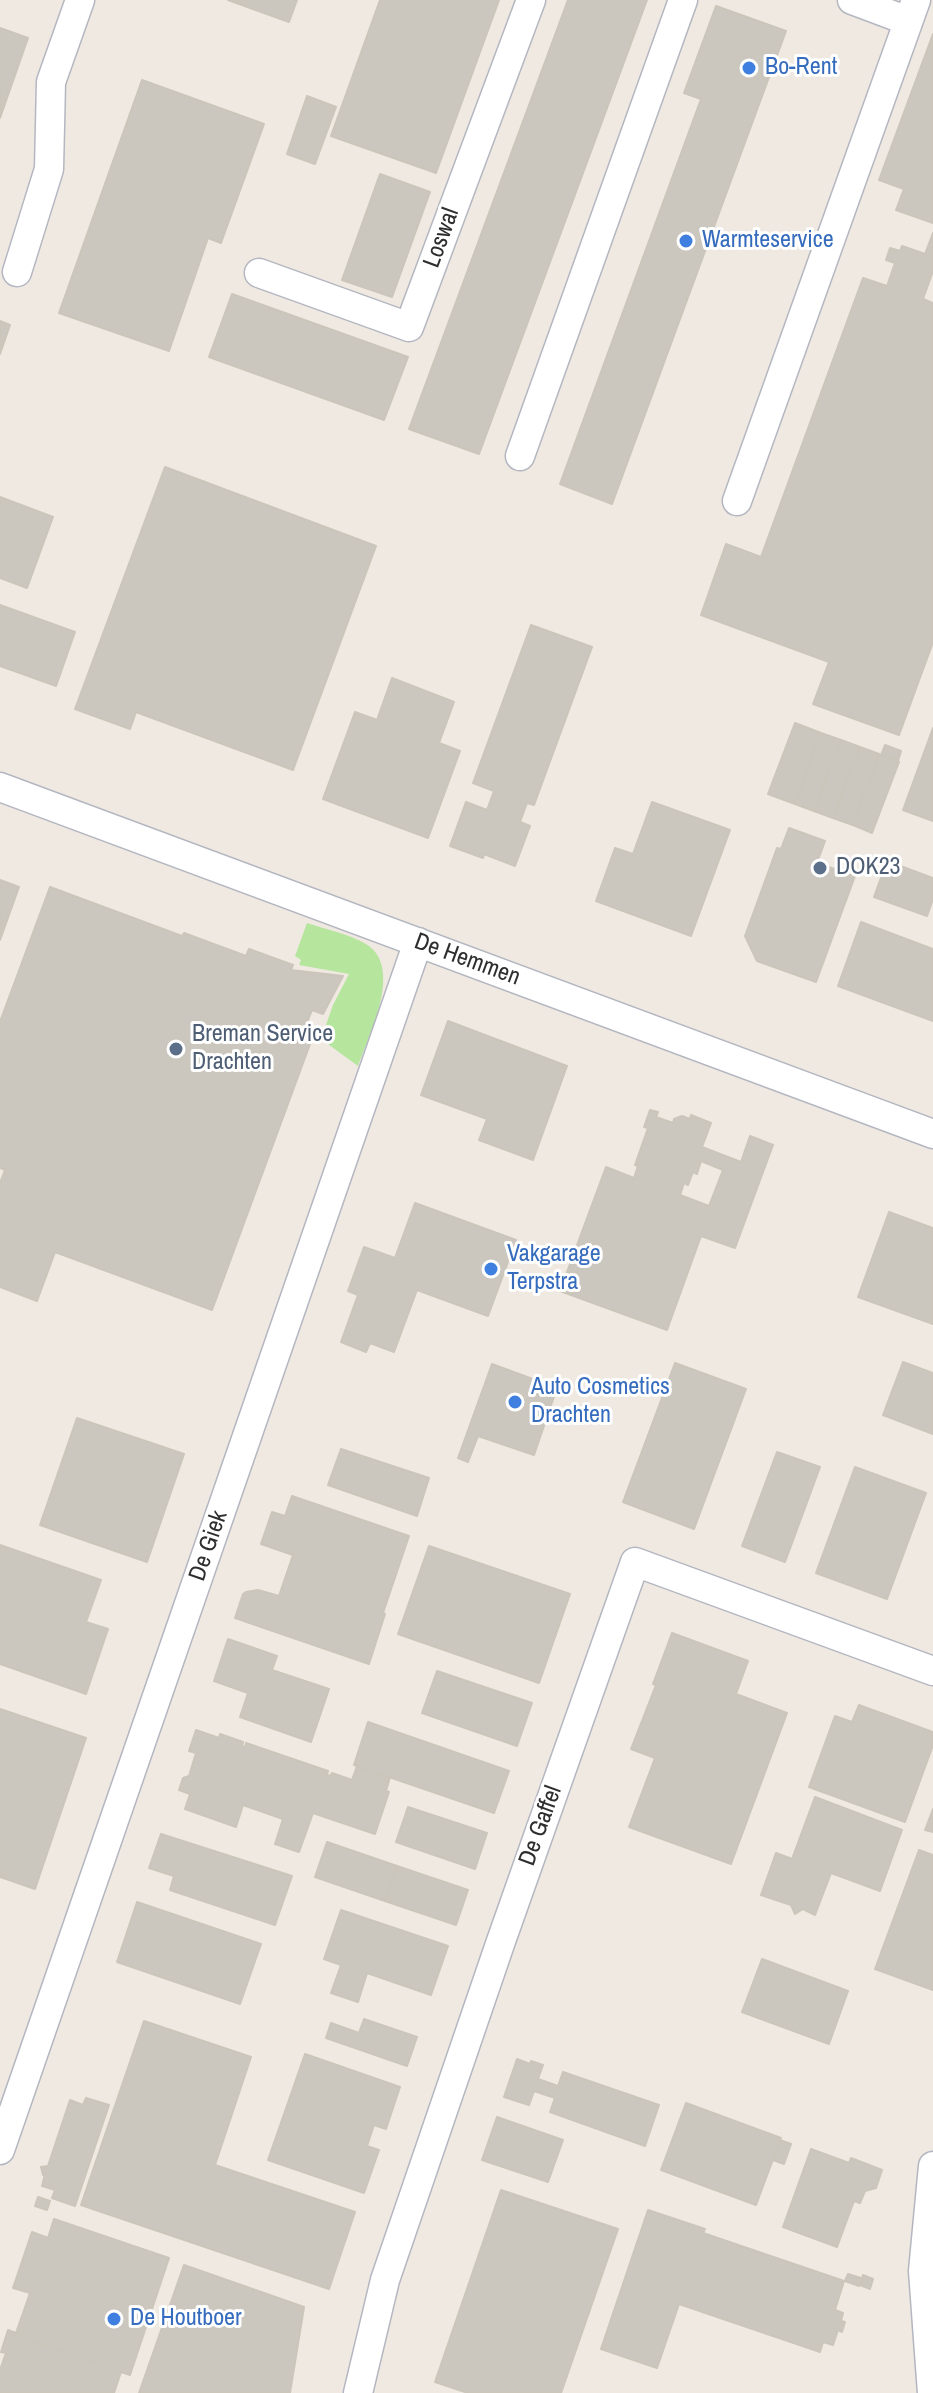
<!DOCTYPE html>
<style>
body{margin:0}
canvas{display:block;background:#efe9e1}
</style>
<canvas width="933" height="2393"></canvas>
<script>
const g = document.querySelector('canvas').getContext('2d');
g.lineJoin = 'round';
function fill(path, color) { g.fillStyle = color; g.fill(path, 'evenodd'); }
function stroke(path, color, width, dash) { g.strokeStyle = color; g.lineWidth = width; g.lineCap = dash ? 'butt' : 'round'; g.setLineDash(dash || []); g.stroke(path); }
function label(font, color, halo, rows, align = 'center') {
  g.font = font + ' "Archivo Narrow",sans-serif'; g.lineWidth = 6; g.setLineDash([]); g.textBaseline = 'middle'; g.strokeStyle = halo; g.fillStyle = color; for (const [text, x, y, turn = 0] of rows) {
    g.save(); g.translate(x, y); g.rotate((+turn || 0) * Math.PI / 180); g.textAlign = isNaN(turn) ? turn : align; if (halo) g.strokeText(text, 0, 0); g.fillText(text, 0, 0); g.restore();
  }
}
fill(new Path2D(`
 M307 923C325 929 349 934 366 944 404 967 369 1035 358 1066L321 1039 333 1005 349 974 299 965 301 960 295 956Z`), '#b6e59e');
const building = new Path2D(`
 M228 0H297L289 22Z
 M380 0H499L436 173 331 136Z
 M568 0H647L479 454 409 429Z
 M716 6 786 31 612 504 560 484 701 99 684 93Z
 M0 28 28 38 0 118Z
 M933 34V223L896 210 904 189 879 180Z
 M142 80 264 124 221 243 208 238 169 351 59 313Z
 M307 96 336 107 315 164 287 154Z
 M380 174 430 192 392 297 342 280Z
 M933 233V271L923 299 933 303V642L899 735 813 704 829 662 701 615 726 544 761 557 863 278 887 286 895 263 886 260 890 248 900 251 902 246 925 254Z
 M232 294 408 357 384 420 209 357Z
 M0 321 10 325 0 354Z
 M165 467 376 546 293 770 136 712 130 729 75 709Z
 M0 497 53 517 27 588 0 578Z
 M0 605 75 632 56 686 0 666Z
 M531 625 592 647 534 805 527 803 520 822 530 826 515 866 484 854 483 858 450 846 466 802 487 810 494 791 473 783Z
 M392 678 454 702 439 743 460 751 428 838 323 799 355 712 377 720Z
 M795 723 821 733 795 804 768 794Z
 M933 728V821L903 810Z
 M821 733 841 740 814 811 795 804Z
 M841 740 860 747 833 818 814 811Z
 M885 745 901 751 898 761 881 755Z
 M860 747 879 754 853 825 833 818Z
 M879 754 899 762 872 833 853 825Z
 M652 802 730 830 691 936 596 901 615 848 633 854Z
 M789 828 825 841 817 863 855 876 816 982 757 961 745 936 777 848 781 849Z
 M887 861 933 878V899L927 916 874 897Z
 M0 880 19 887 0 940Z
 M50 887 182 936 184 933 246 956 249 949 293 965 291 970 343 976 323 1014 312 1010 303 1032 313 1036 212 1310 55 1252 37 1301 0 1287V1183L5 1170 0 1168V1022Z
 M861 922 933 949V1021L838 986Z
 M448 1021 567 1066 533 1160 479 1140 487 1119 421 1095Z
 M650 1110 658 1112 656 1117 673 1123 674 1119 682 1116 690 1119 691 1115 711 1123 702 1147 741 1162 750 1136 773 1145 735 1248 701 1236 667 1330 560 1291 606 1167 634 1178 638 1166 635 1165 648 1128 644 1127ZM701 1161 723 1170 709 1206 680 1195 684 1183 688 1185 693 1172 697 1174Z
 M415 1203 516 1240 488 1316 417 1290 394 1352 370 1343 366 1352 341 1342 358 1295 348 1291 364 1247 395 1258Z
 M889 1212 933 1228V1324L858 1297Z
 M903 1362 933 1373V1434L883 1415Z
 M675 1363 746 1389 694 1529 623 1502Z
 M492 1364 557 1388 534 1455 478 1436 468 1462 458 1458Z
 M77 1418 184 1454 147 1562 40 1525Z
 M341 1449 429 1478 417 1516 328 1485Z
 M777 1452 820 1467 785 1562 742 1546Z
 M855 1467 926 1493 887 1599 816 1573Z
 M292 1496 409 1536 383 1613 385 1614 369 1664 235 1618 243 1594 246 1592 258 1590 279 1596 293 1555 261 1544 272 1512 285 1516Z
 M0 1545 101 1580 86 1622 108 1629 86 1694 0 1664Z
 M429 1546 570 1594 539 1683 398 1634Z
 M672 1633 748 1661 736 1694 787 1713 731 1864 629 1827 655 1758 631 1749 656 1685 653 1684Z
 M228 1639 277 1656 272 1670 329 1689 311 1742 240 1717 248 1693 214 1681Z
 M437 1671 532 1703 517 1746 422 1713Z
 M859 1705 933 1732V1745L905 1822 809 1787 835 1716 852 1722Z
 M0 1709 86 1738 35 1889 0 1877Z
 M368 1722 509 1771 494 1813 354 1765Z
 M196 1730 219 1738 220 1734 243 1742 242 1746 245 1747 246 1743 328 1771 327 1775 330 1776 332 1773 352 1780 357 1766 390 1777 386 1791 389 1792 375 1834 313 1813 299 1852 275 1844 283 1819 243 1805 236 1827 185 1809 190 1794 179 1790 183 1778 189 1776 196 1753 189 1751Z
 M815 1797 902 1830 880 1891 831 1873 815 1915 803 1909 795 1914 791 1905 761 1895 776 1853 792 1859Z
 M408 1807 487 1833 475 1869 396 1842Z
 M933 1809V1832L925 1830Z
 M161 1834 292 1876 275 1925 170 1890 174 1876 149 1868Z
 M327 1842 397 1866 385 1901 315 1877Z
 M919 1850 933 1855V1990L875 1969Z
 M397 1866 468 1890 456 1925 385 1901Z
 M137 1902 261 1944 240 2004 117 1962Z
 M341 1910 448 1946 431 1995 367 1973 358 2002 331 1993 341 1965 324 1959Z
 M762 1959 848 1991 829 2044 742 2012Z
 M364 2019 417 2037 407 2066 326 2038 331 2023 359 2033Z
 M144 2021 251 2057 215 2165 355 2212 329 2289 81 2205Z
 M305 2054 400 2087 386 2129 374 2125 367 2146 379 2150 364 2193 268 2160Z
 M517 2059 530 2064 531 2061 543 2065 538 2079 558 2086 563 2072 659 2105 645 2146 550 2112 555 2098 534 2091 529 2105 504 2097Z
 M86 2098 109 2105 75 2206 52 2198 55 2190 42 2186 45 2174 43 2175 41 2167 48 2166 70 2100 83 2105Z
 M686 2103 781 2138 756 2205 661 2170Z
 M497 2117 563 2140 548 2182 482 2160Z
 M780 2140 791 2144 784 2164 773 2160Z
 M811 2149 849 2163 851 2158 882 2170 876 2188 865 2191 860 2203 854 2201 837 2247 783 2227Z
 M501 2190 618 2229 561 2393H468L435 2382Z
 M38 2197 50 2201 47 2210 35 2206Z
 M648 2210 705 2229 703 2233 844 2281 835 2310 843 2313 841 2321 845 2322 842 2332 838 2330 833 2345 823 2342 820 2352 679 2304 657 2368 601 2349Z
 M54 2219 169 2258 130 2375 29 2341 30 2338 16 2333 30 2293 13 2288 32 2232 48 2238Z
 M184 2265 304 2307 290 2393H139Z
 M848 2274 861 2278 859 2286 845 2281Z
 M863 2275 873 2279 870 2289 860 2285Z
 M8 2330 30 2338 29 2341 121 2372 114 2393H0V2370L6 2353 1 2352Z`);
fill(building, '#cbc7bf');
stroke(building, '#cbc5ba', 2);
const minor = new Path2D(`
 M852 0 908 21
 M17 272 49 169 51 82 80 0
 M259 273 409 327 531 0
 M520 456 683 0
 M737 501 916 0
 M0 787 933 1134
 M0 2150 418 942
 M358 2393 385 2280 500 1944 635 1562 933 1671
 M932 2393 923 2271 933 2166`);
stroke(minor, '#b4b7c1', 31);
stroke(minor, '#fff', 28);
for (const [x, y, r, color] of [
 [749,68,8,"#3f7fe0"],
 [686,241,8,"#3f7fe0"],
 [820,868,8,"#5c6f8a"],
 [176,1049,8,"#5c6f8a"],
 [491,1269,8,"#3f7fe0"],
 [515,1402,8,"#3f7fe0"],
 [114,2319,8,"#3f7fe0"]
]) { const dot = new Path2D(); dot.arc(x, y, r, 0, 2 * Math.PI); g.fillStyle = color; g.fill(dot); stroke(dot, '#fff', 3); }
label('24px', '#366cbe', '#fff', [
 ["Bo-Rent",765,68],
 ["Warmteservice",702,241],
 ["Vakgarage",507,1255],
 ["Terpstra",507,1283],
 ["Auto Cosmetics",531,1388],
 ["Drachten",531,1416],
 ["De Houtboer",130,2319]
], 'left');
label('24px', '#2e2e2e', '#fff', [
 ["Loswal",442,238,-70],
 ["De Hemmen",467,960,20],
 ["De Giek",209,1546,-71],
 ["De Gaffel",541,1826,-70]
]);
label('24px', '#4e5e75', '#fff', [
 ["DOK23",836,868],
 ["Breman Service",192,1035],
 ["Drachten",192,1063]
], 'left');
</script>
